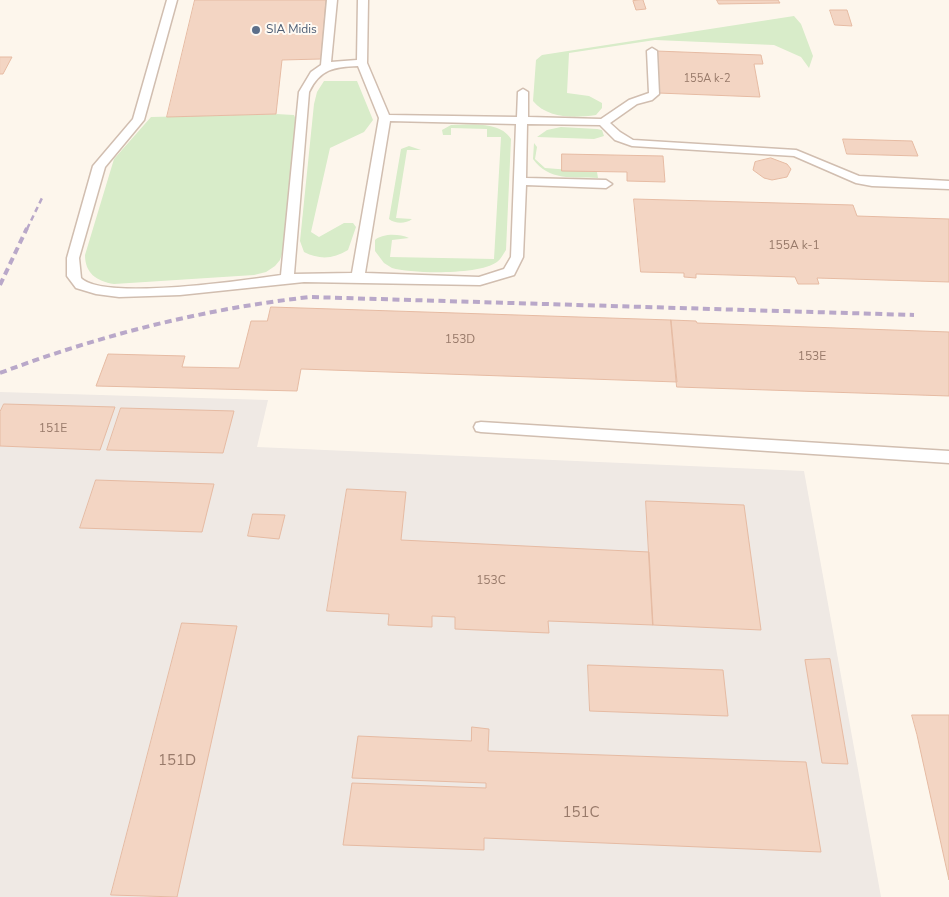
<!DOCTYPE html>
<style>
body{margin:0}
canvas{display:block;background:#fdf6ec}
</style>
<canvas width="949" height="897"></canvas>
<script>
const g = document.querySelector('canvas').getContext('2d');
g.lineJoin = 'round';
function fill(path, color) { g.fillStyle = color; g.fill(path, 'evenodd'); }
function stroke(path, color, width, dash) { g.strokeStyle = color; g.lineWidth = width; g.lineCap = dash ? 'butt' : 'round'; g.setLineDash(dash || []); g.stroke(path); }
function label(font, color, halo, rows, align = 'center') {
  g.font = font + ' "Nunito Sans",sans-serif'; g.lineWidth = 4; g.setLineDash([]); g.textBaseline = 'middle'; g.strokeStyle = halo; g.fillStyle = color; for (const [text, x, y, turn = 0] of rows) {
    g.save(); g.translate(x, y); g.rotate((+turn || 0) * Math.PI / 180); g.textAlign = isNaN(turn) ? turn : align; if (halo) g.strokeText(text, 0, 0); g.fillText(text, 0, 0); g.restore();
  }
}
fill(new Path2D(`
 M0 392 268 400 257 447 804 471 881 897H0Z`), '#efe9e4');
fill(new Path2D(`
 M794 16 801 24 813 56 809 68 801 57 774 45 655 40 569 53 567 93 589 96 602 103V108L596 115C575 118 548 119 533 101L536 60 542 55Z
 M324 81H357L373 120 364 132 330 148 311 232 319 237 344 223H353L356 227 348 250C333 259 320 260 304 252L300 241 314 104 317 92Z
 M276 114 294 115 297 122 283 251 280 260 275 266 266 272 254 275 114 284C96 281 85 273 85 255L114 159 151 117Z
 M451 125C469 125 500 121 511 139L506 250C503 254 501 259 497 262 479 275 413 274 392 268L384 263 375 251V240C384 233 399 234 409 238L392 240 390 257 494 259 501 137H487V129L451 128V135H443L442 130Z
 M561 127 597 129 602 130 604 136 594 139 537 137 547 130Z
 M534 143 537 147 535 159 545 168 597 172 598 178C574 177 548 181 533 159Z
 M409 146 421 150H407L396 218 412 219C406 224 395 224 389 219L401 149Z`), '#d8ecc9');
const building = new Path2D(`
 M195 0H326L321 59 282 60 276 114 167 117Z
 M643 0 646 9 636 10 633 1Z
 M717 0H778L780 3 719 4Z
 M830 10H847L852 26 835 25Z
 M656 51 761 55 763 64H754L760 97 658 93Z
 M0 57H12L3 74H0Z
 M843 139 912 141 918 156 847 154Z
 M562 154 663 156 665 182 627 181V172L562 171Z
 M771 158 787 164 791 169 787 177 772 180 764 178 753 170 755 162Z
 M634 199 853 205 857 216 949 219V282L817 278 819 284H798L795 277 696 274V278L684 277V273L641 272Z
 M271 307 671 320 677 382 301 369 297 391 96 386 108 354 185 356 182 367 239 368 251 321H267Z
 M671 320 696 321 697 323 949 332V396L677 387Z
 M4 404 115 407 100 450 0 446V412Z
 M121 408 234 411 223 453 107 450Z
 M96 480 214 484 202 532 80 528Z
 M347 489 406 492 401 540 649 552 653 625 548 621 549 633 455 629V617L432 616V627L388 625 389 614 327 611Z
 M646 501 744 505 761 630 653 625Z
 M253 514 285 515 279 539 248 536Z
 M182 623 237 626 177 897 111 895Z
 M830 659 848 764 822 763 805 660Z
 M588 665 723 670 728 716 590 711Z
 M912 715H949V880L917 735Z
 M472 727 489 729 488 751 806 762 821 852 484 838V850L343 845 352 783 486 788V783L352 778 358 736 471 741Z`);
fill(building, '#f3d5c3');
stroke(building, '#e6bba3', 1);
const lane = new Path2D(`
 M167 0H177L144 120 105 167 79 258 81 278C104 301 246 280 281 275L299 92 311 72 321 65 327 0H337L331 62 357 60 358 0H368L367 63 389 115 517 117 518 92 523 89 528 92V117L601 119 629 100 649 93 647 51 652 48 657 51 659 94 652 100 637 104 610 123 620 132 633 140 796 150 859 176 949 181V189L872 186 856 183 794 156 632 146 615 140 600 125 527 124 526 178 606 180 612 184 606 188 526 185 523 257 514 275 480 285 304 282 180 295 119 297 96 294 76 288 67 276V258L93 166 133 119ZM358 66 379 118 352 273 294 274 309 92C320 69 334 67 358 66ZM390 121 516 124 511 257 504 269 479 277 365 273Z
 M481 422 949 451V463L481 432 476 431 474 427 476 423Z`);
stroke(lane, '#d1beb0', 3);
fill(lane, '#fff');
stroke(new Path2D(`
 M27 229 42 198`), '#b9a8c9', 2.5, [5.5, 4]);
stroke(new Path2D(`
 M0 285 27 228
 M0 373C101 335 203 309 310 297L914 315`), '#b9a8c9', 4, [7, 4.5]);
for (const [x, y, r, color] of [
 [256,30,5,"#5c6f8a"]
]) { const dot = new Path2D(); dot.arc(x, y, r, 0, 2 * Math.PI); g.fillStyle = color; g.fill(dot); stroke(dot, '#fffaf3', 2); }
label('11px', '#987a6a', null, [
 ["155A k-2",707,79]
]);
label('12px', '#4e5e75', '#fffaf3', [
 ["SIA Midis",266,30]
], 'left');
label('12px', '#987a6a', null, [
 ["155A k-1",794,246],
 ["153D",460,340],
 ["153E",812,357],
 ["151E",53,429],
 ["153C",491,581]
]);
label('15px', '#987a6a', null, [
 ["151D",177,761],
 ["151C",581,813]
]);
</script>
